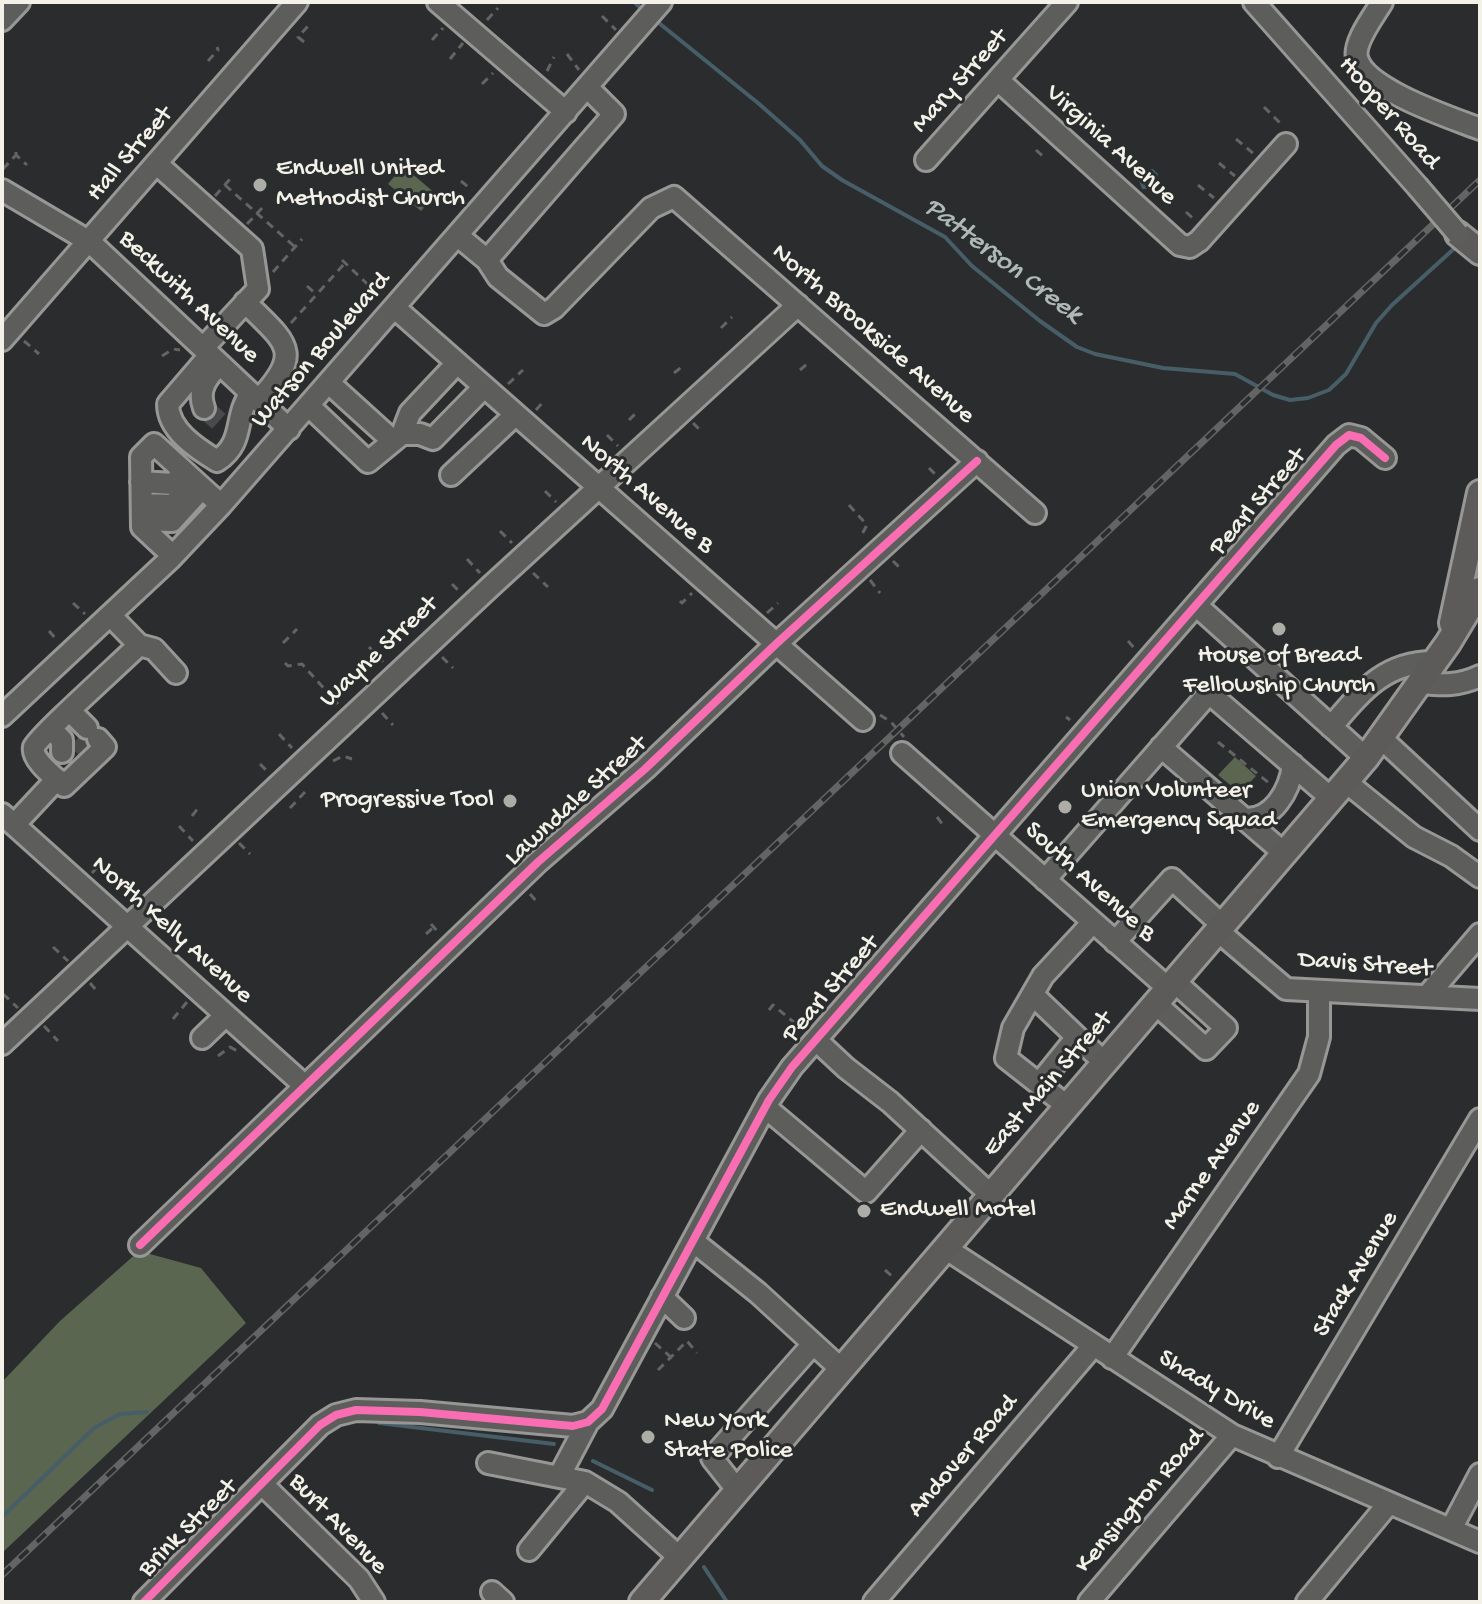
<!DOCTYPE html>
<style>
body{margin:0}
#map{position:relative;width:1482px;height:1604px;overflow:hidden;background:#2b2c2d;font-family:"Gochi Hand",sans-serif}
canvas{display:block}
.frame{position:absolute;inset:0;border:4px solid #f4f1e8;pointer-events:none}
</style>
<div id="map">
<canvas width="1482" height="1604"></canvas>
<div class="frame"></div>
</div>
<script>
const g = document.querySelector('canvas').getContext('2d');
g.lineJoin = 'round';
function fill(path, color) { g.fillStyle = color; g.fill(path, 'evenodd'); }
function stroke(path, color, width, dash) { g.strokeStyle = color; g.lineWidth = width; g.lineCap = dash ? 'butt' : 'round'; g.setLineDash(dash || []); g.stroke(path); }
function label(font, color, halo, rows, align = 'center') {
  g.font = font + ' "Gochi Hand",sans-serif'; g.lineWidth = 6; g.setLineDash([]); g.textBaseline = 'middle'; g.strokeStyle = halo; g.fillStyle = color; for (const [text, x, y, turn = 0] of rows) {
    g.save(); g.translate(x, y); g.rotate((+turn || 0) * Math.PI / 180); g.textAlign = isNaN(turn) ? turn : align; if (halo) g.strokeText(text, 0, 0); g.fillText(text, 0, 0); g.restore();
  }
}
fill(new Path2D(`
 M403 166 436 194 421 211 388 184Z
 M1235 757 1256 776 1240 793 1218 775Z
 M139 1251 201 1268 246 1323 2 1553V1382L60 1321Z`), '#5b6651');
fill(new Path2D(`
 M1153 169 1158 174 1157 178 1148 189H1142L1139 180 1148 170Z`), '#475e68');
stroke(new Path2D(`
 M634 2 644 11
 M654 19 758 103 800 140 822 166 842 180 945 237 972 266 1040 321 1077 347 1095 354 1163 368 1235 374 1273 395 1290 400 1308 398 1329 390 1346 374 1376 323 1392 305 1457 246
 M379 1423 554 1444
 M593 1461 652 1490
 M2 1517 94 1428 120 1414 147 1412
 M704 1567 727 1602`), '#475e68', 4);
stroke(new Path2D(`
 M204 408 226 428
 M77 739 87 749`), '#494a49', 20, [20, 10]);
const minor = new Path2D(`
 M438 2 566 112
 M1254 2 1417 186
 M1382 2C1374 16 1353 42 1357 58 1365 90 1452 118 1480 129
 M2 20 19 2
 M998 80 1180 245 1190 247 1199 241 1286 144
 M926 160 1067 2
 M157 164 252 249 258 289 203 348
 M2 190 90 242 289 429
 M458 236 487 260 614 114 587 87
 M487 260 498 277 544 314 554 308 651 208 674 197 1035 513
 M245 302C286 343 305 351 259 400
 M395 308 863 720
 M2 340 297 2
 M210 355 168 404C168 430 196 448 217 461 246 442 233 417 251 393
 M329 383 393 441
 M309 406 368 462 402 434H420L433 439 484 387
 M204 408C197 389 207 377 220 364
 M402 434 410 413 457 363
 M451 475 515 415
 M141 482 173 484 184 472
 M142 504 173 505 187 490
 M142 520 172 521 202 488
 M173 556 142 527 141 457 154 444 221 505
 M1196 605 1366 758
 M110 615 139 645 154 649 176 673
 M1421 683C1443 685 1459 686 1480 676
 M70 711 87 728
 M2 716 170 559 221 505 661 2
 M1331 727C1361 692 1385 661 1435 662
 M51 729 62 740V752
 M1381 738 1480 830
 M98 739 105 747 64 786C56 778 31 760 34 747 37 738 125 659 139 645
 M1161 747 1285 854
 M902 753 1169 989
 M1346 782 1414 837 1451 856 1480 877
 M2 814 305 1086
 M1244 819C1273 821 1290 790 1293 765
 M14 825 57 779
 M1045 880 1209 693 1332 799
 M1218 931 1286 989 1480 999
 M1115 942 1172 879 1223 926
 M1033 995 1077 1037 1039 1084
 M1427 996 1480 934
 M1156 1004 1206 1049 1226 1028 1175 982
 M1077 1037 1105 1063
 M202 1038 226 1015
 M816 1040 846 1068 890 1102 991 1195
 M2 1044 490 587 798 305
 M1067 1106 1006 1058 1013 1028 1043 976 1093 922
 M765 1107 866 1192 921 1130
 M693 1241 758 1293 841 1369
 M140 1245 538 862 645 769 776 644 977 461
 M945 1248 1232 1435 1480 1542
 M662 1297 684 1318
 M1112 1358 1309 1074 1319 1037V991
 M1278 1457 1480 1119
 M488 1463 585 1482 618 1502 680 1558
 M560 1475 588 1422
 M262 1484 359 1579 374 1602
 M738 1491 712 1458 813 1344
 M1451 1529 1480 1474
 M529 1550 585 1482
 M492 1592 503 1602
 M144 1602 320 1425 336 1415 356 1410 420 1412 573 1426 588 1422 602 1409 769 1100 792 1067 1336 445 1349 435 1361 438 1385 458
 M874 1602 1093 1346
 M1089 1602 1232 1435
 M1307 1602 1389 1503`);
const major = new Path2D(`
 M1458 234 1480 252
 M1452 623 1480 493
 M642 1602 1366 758 1448 643 1480 590`);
stroke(minor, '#979796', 26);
stroke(major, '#979796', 30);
stroke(new Path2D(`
 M602 16 616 30
 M487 20 498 8
 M432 40 443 28
 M304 42 298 37 310 24
 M567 54 579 70
 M450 59 463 43
 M208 61 218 50 217 47
 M547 71 554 57
 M482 84 493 73
 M959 84 970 85
 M1059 98 1081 120
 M1264 107 1280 123
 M155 113 159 116 165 110
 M1236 139 1254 154
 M1036 150 1045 158
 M16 152V155L27 165
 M1219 163 1235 176
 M3 169 16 155
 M461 181 472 190
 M225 185 295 247
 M1198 185 1214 198
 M215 196 231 178
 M1186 212 1195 220
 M247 224 264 206
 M775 248 788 260 790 258
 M342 260 380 296
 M273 272 302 239
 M307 286 316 294
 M291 323 345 263
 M721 326 722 327 732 317
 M24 341 39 354
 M162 356 173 349 180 350
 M800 370 807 364
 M674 373 683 366
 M508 384 523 370
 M536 410 544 401
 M629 420 636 413
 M693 423 702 432
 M607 435 618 446
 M929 468 937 476
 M545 491 556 502
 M849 505 867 525 861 536
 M500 531 512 543
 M467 559 480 573
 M893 561 902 570
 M533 573 548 587
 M870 580 880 593
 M452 584 460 592
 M680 601 682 603 692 593
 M73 603 85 614
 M767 613 778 603
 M49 631 57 640
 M1128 641 1136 650
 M283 643 297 629
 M369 647 383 662
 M442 657 453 668
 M285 663 288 666 302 664 338 704
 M382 713 393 725
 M880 715 891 722 904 737
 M1066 717 1070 720
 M279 734 292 748
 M1218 742 1269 783
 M333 761 343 756 352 759
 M260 764 267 771
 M290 808 305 792
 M192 816 199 807
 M937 817 943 825
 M179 826 193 841
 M239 843 250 854
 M92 873 102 862
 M530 894 538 903
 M431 924 439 933
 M426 934 434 927
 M53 947 68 961
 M90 983 96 990
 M3 994 18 1008
 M769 1010 773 1005 802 1029
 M173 1019 187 1002
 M44 1026 58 1041
 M218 1056 230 1047 239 1052
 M885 1270 893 1277
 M655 1343 673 1359
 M658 1370 687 1341 697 1353`), '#646464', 3, [8, 6]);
stroke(minor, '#5d5d5c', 20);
stroke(major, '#5c5b59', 24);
const rail = new Path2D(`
 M2 1575 1480 180`);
stroke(rail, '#646464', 7);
stroke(rail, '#2a2d2e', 4, [12]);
const minorBridge = new Path2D(`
 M1417 186 1458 234`);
stroke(minorBridge, '#979796', 26, []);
stroke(minorBridge, '#5d5d5c', 20);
stroke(new Path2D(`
 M140 1245 538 862 645 769 776 644 977 461
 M144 1602 320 1425 336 1415 356 1410 420 1412 573 1426 588 1422 602 1409 769 1100 792 1067 1336 445 1349 435 1361 438 1385 458`), '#f96db3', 8);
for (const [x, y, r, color] of [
 [260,185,8,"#aeaca7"],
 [1279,629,8,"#aeaca7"],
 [510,801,8,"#aeaca7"],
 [1065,807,8,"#aeaca7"],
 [864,1211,8,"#aeaca7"],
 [648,1437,8,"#aeaca7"]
]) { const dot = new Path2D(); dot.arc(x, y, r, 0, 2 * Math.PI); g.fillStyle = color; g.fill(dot); stroke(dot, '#2a2d2e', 3); }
label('26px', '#f4f1e8', '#2a2d2e', [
 ["Mary Street",961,82,-48],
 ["Hooper Road",1388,114,49],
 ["Virginia Avenue",1110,146,42],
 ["Hall Street",131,155,-49],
 ["Beckwith Avenue",188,298,43],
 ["North Brookside Avenue",872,335,41],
 ["Watson Boulevard",322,351,-49],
 ["North Avenue B",646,495,41],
 ["Pearl Street",1259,503,-49],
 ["Wayne Street",380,653,-43],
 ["Lawndale Street",577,802,-42],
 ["South Avenue B",1089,883,42],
 ["North Kelly Avenue",171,931,42],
 ["Davis Street",1365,966,4],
 ["Pearl Street",832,990,-49],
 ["East Main Street",1049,1085,-49],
 ["Marne Avenue",1213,1166,-55],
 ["Stack Avenue",1357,1275,-59],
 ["Shady Drive",1216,1391,31],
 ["Andover Road",964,1457,-49],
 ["Kensington Road",1141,1502,-49],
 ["Burt Avenue",337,1525,46],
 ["Brink Street",189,1529,-45]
]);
label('26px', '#f4f1e8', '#2a2d2e', [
 ["Endwell United",276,170],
 ["Methodist Church",276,200],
 ["House of Bread",1279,657,"center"],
 ["Fellowship Church",1279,687,"center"],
 ["Union Volunteer",1081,792],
 ["Emergency Squad",1081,822],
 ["Progressive Tool",494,801,"right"],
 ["Endwell Motel",880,1211],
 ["New York",664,1422],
 ["State Police",664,1452]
], 'left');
label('italic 28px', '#b0b8b7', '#2a2d2e', [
 ["Patterson Creek",1002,262,37]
]);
</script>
